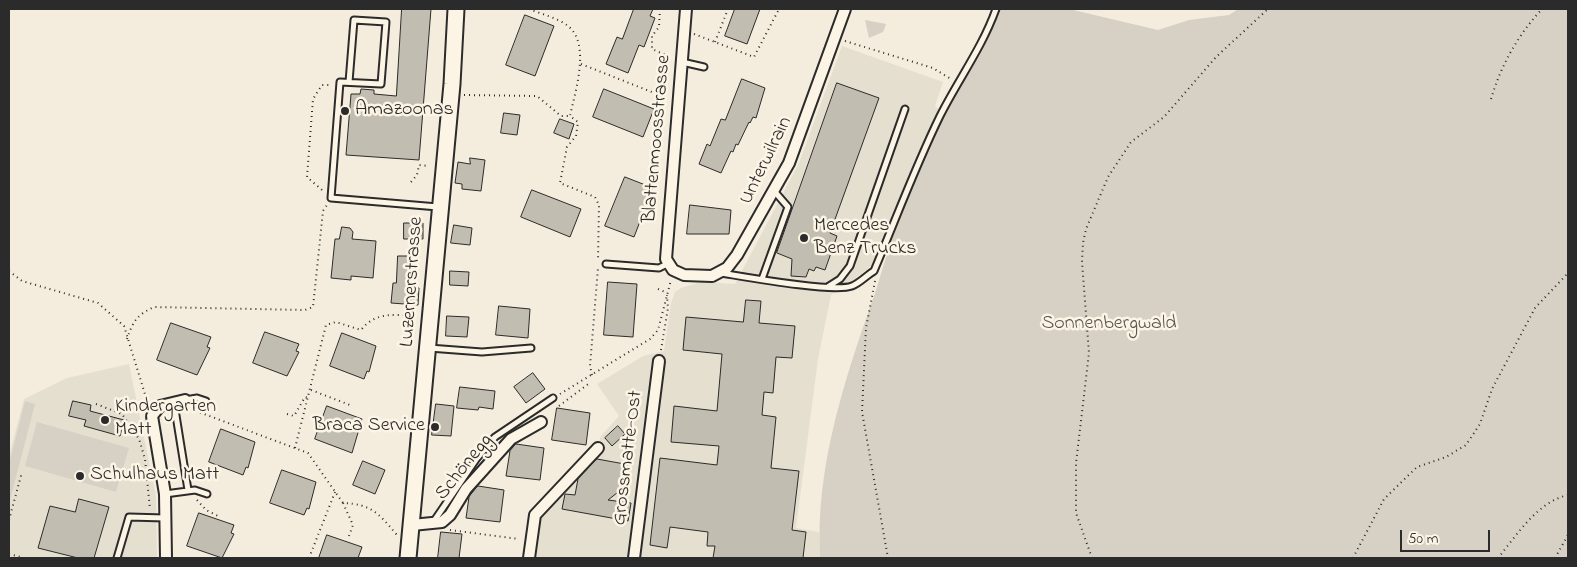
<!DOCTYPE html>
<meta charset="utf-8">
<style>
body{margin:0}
#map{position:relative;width:1577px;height:567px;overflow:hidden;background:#f4edde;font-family:"Indie Flower",sans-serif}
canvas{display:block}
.frame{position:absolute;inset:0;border:10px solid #2b2b2b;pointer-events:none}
.scale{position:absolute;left:1400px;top:530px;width:90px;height:22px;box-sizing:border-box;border:2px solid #2b2b2b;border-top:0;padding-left:6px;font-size:15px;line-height:18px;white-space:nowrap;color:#2b2b2b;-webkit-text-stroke:4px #fcf5e5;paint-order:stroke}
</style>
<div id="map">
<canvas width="1577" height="567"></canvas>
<div class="frame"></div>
<div class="scale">50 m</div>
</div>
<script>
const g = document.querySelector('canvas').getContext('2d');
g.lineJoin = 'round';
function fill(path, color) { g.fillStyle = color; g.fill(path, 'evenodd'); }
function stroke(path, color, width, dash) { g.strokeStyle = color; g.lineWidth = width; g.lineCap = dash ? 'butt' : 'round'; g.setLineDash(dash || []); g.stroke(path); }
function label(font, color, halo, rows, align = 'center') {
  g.font = font + ' "Indie Flower",sans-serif'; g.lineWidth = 5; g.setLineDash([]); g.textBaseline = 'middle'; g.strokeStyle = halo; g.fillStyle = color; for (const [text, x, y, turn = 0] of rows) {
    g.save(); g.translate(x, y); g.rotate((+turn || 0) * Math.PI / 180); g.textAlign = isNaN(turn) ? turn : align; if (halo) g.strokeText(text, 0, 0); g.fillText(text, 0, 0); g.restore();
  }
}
fill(new Path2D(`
 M842 46 943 82 935 106 940 110 873 264 855 279 831 295 818 359 796 528 819 532 820 558H535L539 523 551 503 595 455 601 436 619 416 597 384 643 356 664 351 671 303 675 292 681 288 701 282 735 284 799 163Z
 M129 364 156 496 157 558H9V456L24 399 67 378Z`), '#e5dfd0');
fill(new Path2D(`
 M999 9H1069L1158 30 1189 20 1229 15 1238 9H1568V558H820C815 467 845 378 875 293 883 269 889 244 899 221 913 184 929 148 946 113 962 77 988 47 999 9Z
 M865 20 886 24 883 32 869 38Z
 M25 401 35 404 9 504V464Z
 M37 422 129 448 116 492 25 466Z`), '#d6d1c4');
const building = new Path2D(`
 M402 9H431L419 160 346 155 351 94H360L361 89 374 90V94L396 96Z
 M634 9H653L650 16 655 18 644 47 639 45 628 73 606 64 617 37 622 39Z
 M735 9H760L747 44 725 36Z
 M525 15 554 26 535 76 506 65Z
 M742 79 765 88 756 118 753 117 750 123 749 122 738 145 736 144 733 152 731 151 721 173 699 164 707 144 710 146 721 119 725 120Z
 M837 83 879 98 830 233 837 236 825 270 816 267 814 271 809 269 806 277 791 276 792 259 777 253Z
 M604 89 654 109 643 137 593 117Z
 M504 113 520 115 517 135 501 133Z
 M560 119 574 124 569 139 554 133Z
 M470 158 485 160 481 191 462 189V184L455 183 458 162 470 164Z
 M625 177 653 188 634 237 605 226Z
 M532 190 581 209 570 237 521 217Z
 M690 205 731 210 729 234H687Z
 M404 223H423V239H404Z
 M454 225 472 228 470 245 451 243Z
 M342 227 350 228 353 232 352 239 376 241 373 278 351 276V280L331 278 335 239H339Z
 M398 256H410L408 287 419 288 418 305 391 303 393 283H396Z
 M450 271 469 272 468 286 450 285Z
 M608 282 637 284 633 337 604 335Z
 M746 300 761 301 759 323 795 326 792 358 776 357 773 393 764 392 762 415 776 417 771 468 799 471 792 530 806 532 803 558H713L715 546H707L708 532 670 527 667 548 650 545 660 458 717 465 719 446 671 442 674 406 717 411 722 354 683 350 686 317 743 322Z
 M499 306 530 309 528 338 496 335Z
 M447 316 469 317 467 337 446 336Z
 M171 323 211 337 207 347 210 348 197 375 157 360Z
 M265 332 299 344 296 351 299 352 287 376 253 363Z
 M342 333 376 346 369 372 367 371 364 379 330 366Z
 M533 373 545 389 526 403 514 387Z
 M460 387 495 391 493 409 479 407 478 410 457 408Z
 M73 401 91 405 90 411 124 420 120 436 84 426 86 420 69 416Z
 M436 404 454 406 451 436 432 435Z
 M327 406 362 419 352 453 315 439Z
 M557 408 590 413 586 445 552 440Z
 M618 426 625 434 612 446 605 438Z
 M221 429 255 442 248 468 246 467 243 475 209 462Z
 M516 444 544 448 540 480 506 476 510 451Z
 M597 459 630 465 627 485 608 500 631 503 628 521 562 509 565 494 575 495 578 479Z
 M363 461 385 470 375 494 353 485Z
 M282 470 316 482 309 509 307 508 304 515 270 503Z
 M478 486 504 490 500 522 466 518 469 497Z
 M79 499 109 507 94 558H78L38 548 50 506 75 512Z
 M199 513 234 525 231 533 234 534 222 558 187 546Z
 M441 532 462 534 459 558H438Z
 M327 535 362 547 358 558H319Z`);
fill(building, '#c2bdb1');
stroke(building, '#2b2b2b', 1);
const lane = new Path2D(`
 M682 62 704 67
 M349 82 354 20 386 22 381 84 340 82 331 198 438 207
 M606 264 659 268 667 264
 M721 273C746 277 833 293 852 286 860 283 867 275 874 271 896 219 915 167 940 116 958 80 982 48 996 9
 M762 279 788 207 775 192
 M829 286 840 279 850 266 905 109
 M429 348 482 352 531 348
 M185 400 197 398 206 401
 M174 403 188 490
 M165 494 195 490 207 494
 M434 521 477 458 495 437 553 398
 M117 558 129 517 165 518`);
const street = new Path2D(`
 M686 9 666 259 673 270 684 275 712 276 727 268 737 255 789 163 845 9
 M412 525 442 522 450 515 466 489 511 439 541 422
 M166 558 165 494 152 416 160 406 185 400
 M529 558 535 515 598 448
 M634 558 659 361`);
const secondary = new Path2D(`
 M408 558 452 84 456 9`);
stroke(lane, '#2b2b2b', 9);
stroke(street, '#2b2b2b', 14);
stroke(secondary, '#2b2b2b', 19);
stroke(new Path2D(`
 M529 9C541 14 558 18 568 26 591 44 575 92 570 116L578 122 576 136 567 147 560 183 595 197 599 205 598 260
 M660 9 659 27 652 36V49L670 57
 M694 34 754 57 779 9
 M845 41 933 68 951 79
 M715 42 728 9
 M581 64 667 98
 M464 95 537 96 561 116H570
 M1491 99C1501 65 1518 35 1542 9
 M411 182 417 175 419 165 429 166
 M322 190 307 177 313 99 322 85H331
 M9 271 22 281 98 303 124 326 148 404
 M875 281 866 328 862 412 888 558
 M658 289 667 293
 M127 339C133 321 137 315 154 307L305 310 313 307 323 211 327 205
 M661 350 668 308 667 295
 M592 375 590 366 598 268
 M311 390 350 405
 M560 394 650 339 658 330 671 280
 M96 404 122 414 139 439 145 459 150 509
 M559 406 591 382
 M192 407 196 411 308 453 343 503C372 504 379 514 397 535
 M287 414 294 416 305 397 308 398
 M295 448 326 325 336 322 361 330C376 311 395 315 417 316
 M197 500 206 510 218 516
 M343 503 353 525 349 536
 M9 520 22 472
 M450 530 519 539
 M9 554 24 558
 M309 558 335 492
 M1092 558 1076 513V463L1089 353 1082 262 1083 243 1086 229 1108 177 1131 142 1164 117 1216 57 1268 9
 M1353 558 1384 499 1417 467 1446 457 1466 445 1480 424 1492 389 1535 308 1568 273
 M1498 558C1517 535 1537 502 1568 495
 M1555 558 1568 535`), '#2b2b2b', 2, [1, 4]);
stroke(lane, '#fcf5e5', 5);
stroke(street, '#fcf5e5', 10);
stroke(secondary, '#fcf5e5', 15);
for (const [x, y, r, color] of [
 [345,111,5,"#2b2b2b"],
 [804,238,5,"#2b2b2b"],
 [105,420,5,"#2b2b2b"],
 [435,427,5,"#2b2b2b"],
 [80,476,5,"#2b2b2b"]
]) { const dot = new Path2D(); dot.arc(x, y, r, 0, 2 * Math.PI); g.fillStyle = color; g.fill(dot); stroke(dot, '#fcf5e5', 2); }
label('20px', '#2b2b2b', '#fcf5e5', [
 ["Amazoonas",355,111],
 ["Mercedes",814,227],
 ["Benz Trucks",814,250],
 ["Kindergarten",115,408],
 ["Matt",115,431],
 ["Braca Service",425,427,"right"],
 ["Schulhaus Matt",90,476]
], 'left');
label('20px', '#2b2b2b', '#fcf5e5', [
 ["Blattenmoosstrasse",658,139,-85],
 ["Unterwilrain",767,161,-64],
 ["Luzernerstrasse",413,282,-86],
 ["Grossmatte-Ost",629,458,-83],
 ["Schönegg",465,468,-51]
]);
label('20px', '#565451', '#fcf5e5', [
 ["Sonnenbergwald",1109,325]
]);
</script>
